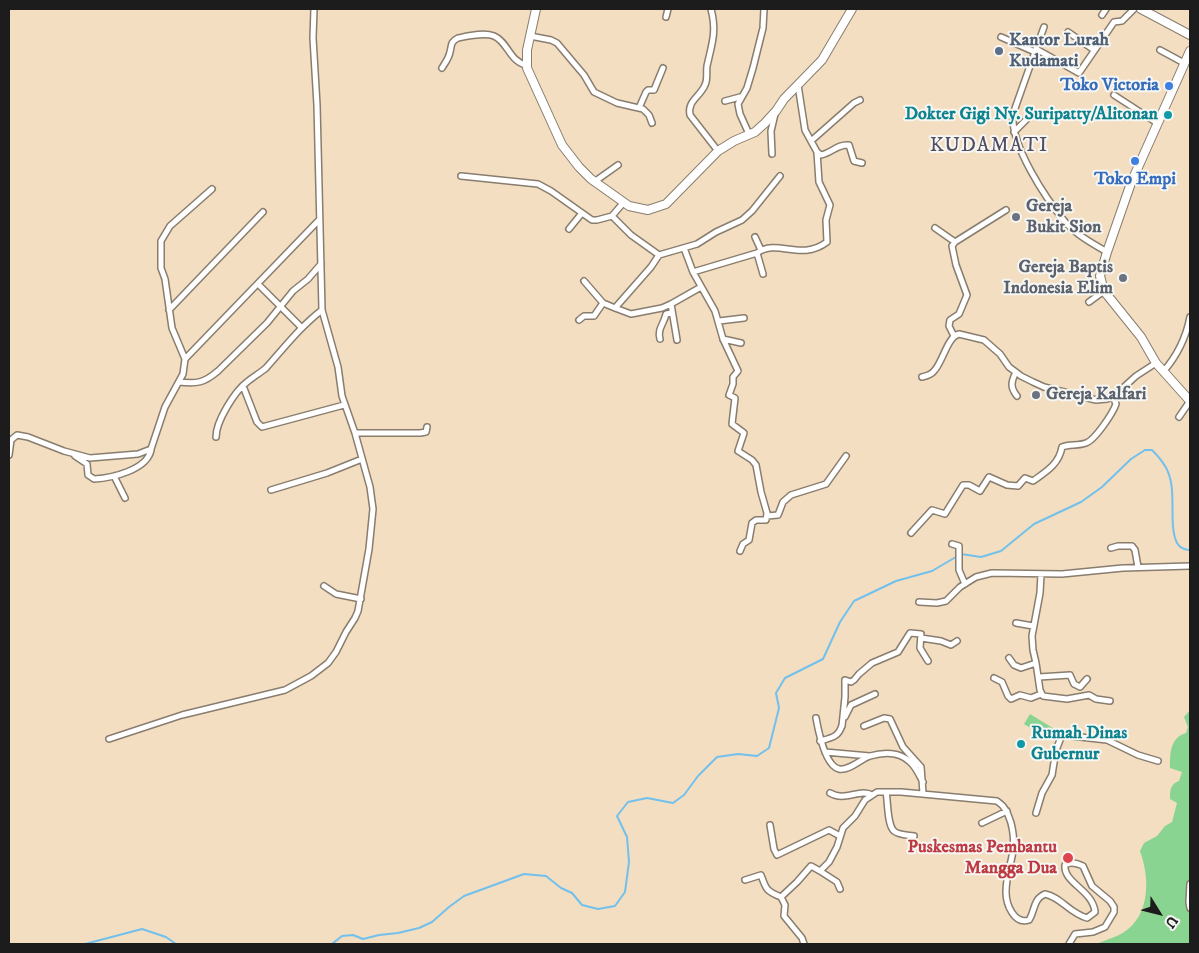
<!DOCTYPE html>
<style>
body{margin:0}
#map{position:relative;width:1199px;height:953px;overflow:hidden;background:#f3dec1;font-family:"IM FELL DW Pica",serif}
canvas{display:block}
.frame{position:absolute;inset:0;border:10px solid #1c1c1c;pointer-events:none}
.north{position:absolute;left:1134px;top:888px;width:50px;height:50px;-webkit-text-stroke:4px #f6f6f2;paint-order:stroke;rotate:126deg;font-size:14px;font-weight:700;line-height:20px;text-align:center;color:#1c1c1c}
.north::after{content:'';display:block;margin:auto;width:18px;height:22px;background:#1c1c1c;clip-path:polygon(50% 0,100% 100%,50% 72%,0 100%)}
</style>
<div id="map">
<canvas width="1199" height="953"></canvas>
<div class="frame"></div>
<div class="north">U</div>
</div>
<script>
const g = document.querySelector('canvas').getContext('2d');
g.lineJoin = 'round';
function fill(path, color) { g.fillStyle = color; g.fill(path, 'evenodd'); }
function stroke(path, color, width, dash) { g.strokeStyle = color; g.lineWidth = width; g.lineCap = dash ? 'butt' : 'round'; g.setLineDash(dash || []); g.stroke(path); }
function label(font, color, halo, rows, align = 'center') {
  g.font = font + ' "IM FELL DW Pica",serif'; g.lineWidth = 4; g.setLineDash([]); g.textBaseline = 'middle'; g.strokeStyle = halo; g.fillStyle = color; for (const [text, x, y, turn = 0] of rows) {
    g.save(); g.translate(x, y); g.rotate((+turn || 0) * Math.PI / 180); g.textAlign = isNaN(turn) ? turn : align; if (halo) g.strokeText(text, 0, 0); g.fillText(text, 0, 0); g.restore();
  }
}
fill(new Path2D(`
 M1190 710V944H1096C1103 941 1110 939 1117 936 1150 921 1151 881 1140 851L1144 843 1157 836 1165 826 1172 822 1177 803 1170 799C1170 791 1170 784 1179 781L1182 772 1170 768C1170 753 1170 738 1186 733L1188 727 1184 717Z
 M1030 714 1056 730 1050 740 1024 724Z`), '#8ad491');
stroke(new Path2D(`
 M77 944H85L142 929 166 937 176 944
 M332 944 342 936 353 935 363 939 379 935 398 933 419 928 432 922 449 907 464 896 524 874 546 876 561 888 572 893 582 905 598 909 615 906 625 892 629 862 627 837 617 816 628 802 647 798 673 803 684 795 698 776 717 757 738 754 757 756 769 748 779 708 776 693 785 678 823 659 840 622 854 601 896 581 932 571 961 554 981 557 1001 551 1034 524 1081 502 1102 487 1131 459 1145 450H1152C1158 456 1165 464 1168 472 1177 493 1168 525 1177 543 1180 548 1185 550 1190 550`), '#72c0ec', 2);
const street = new Path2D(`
 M711 9C717 32 712 43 707 66 706 73 708 79 705 85 700 97 687 101 690 115L718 151
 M1102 15 1106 9
 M666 17 668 9
 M1068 32 1094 50
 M530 36 551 40 557 43 584 75 594 92 617 103 643 109 649 115 652 123
 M1001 37 1035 52
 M1036 49 1044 27
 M1160 50 1184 63
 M442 68C445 63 449 58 450 52 452 45 450 42 458 38 468 36 484 32 494 36 508 42 509 61 526 65
 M1114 95 1157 123
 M725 101 740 97
 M639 108 646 92 648 90H654L663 68
 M1014 132 1027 119
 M749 134 740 114 738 104 747 88 753 68 763 28 764 9
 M811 141 854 103 860 100
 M817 152 821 155C832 153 837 144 849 145L854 161 862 163
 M772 154 771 131 775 114
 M461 176 538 184 551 191 592 220H597L612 216
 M594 182 618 165
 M624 202 612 216 631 235 659 255 697 244 716 232 742 220 752 211 780 176
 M935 228 955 242
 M569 229 582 213
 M755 237 761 250
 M684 248 693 272 715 311 723 339 738 371 733 377V384L729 395 735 398 732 424 744 433 738 451 752 460 756 465 761 492 767 513 766 520H756L752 523 749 540 743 544 740 551
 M1107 252C1093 244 1077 235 1066 223 1046 199 1010 145 1013 114L1036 49 1079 73 1114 22 1122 21 1134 9
 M757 253 763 274
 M693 272 757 253C778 238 800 262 827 242L826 220 830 205 819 182 817 152 805 130 798 85
 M584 281 603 303 615 308 651 267 659 255
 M258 284 302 328
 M1089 302 1104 291
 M615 308 631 314 662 308 671 304
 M169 310 263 212
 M579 320 584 316H594L603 303
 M719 321 744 318
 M954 336 949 326 950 320 959 314 967 295 956 265 952 246 955 242 1006 210
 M660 339C657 329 664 324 666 314L672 313
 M723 339 741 343
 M677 340 671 304 701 287
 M185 359 319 220
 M1016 372C1011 382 1010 387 1017 396
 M1163 372C1177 356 1186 338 1190 317
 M922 377C926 376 931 375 934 371 943 362 947 337 959 334L984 340 1000 354 1009 367 1021 376 1033 382 1044 387 1096 400 1107 399 1114 396 1136 376 1156 363
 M179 382C197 384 204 383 218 371L267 323 293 291 308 279 321 264
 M243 386 257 422 262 427 344 405
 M1179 417 1190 401
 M355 433H420L426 432 427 427
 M216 437C216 421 235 391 247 382 253 377 260 373 266 368 284 348 300 327 322 310
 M9 455 11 440 17 435 28 437 64 451 90 458 138 454 151 449 165 407 183 374 185 359 172 328 165 279 161 268V241L170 226 212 189
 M75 456 87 464 88 475 94 479C112 478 147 470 151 450
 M114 476 125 498
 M271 490 327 473 362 459
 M767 516 778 515 783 502 791 495 826 484 846 456
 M911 533 932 510 945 514 963 485H969L980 491 989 477 1007 485 1018 486 1025 478 1033 481C1047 471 1059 464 1062 447 1069 444 1078 446 1086 443 1095 440 1113 413 1116 404L1113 396
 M952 544 959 546V570L965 584
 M1111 548 1118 546H1132L1135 550 1138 567
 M324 586 336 594 361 599
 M919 602 937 603 946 601 960 587 976 577 992 573 1062 574 1123 568 1190 566
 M1016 623 1033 626
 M921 638 941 641 951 645 957 641
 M1009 658 1014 665 1021 668 1036 663 1033 650 1032 636 1040 593 1041 574
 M1036 663 1040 690 1043 696 1067 699 1089 695 1096 699 1110 701
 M1039 677 1070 675 1074 684 1080 687 1087 679
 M994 678 1002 682 1008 696 1011 699 1020 695 1031 698 1041 694
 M845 717 851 705 875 694
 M816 718C818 729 825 766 839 769 849 771 861 759 870 756 884 752 900 752 910 762 916 767 919 775 923 782
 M842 726 845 697V680L851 682 854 680 859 674 872 663 898 652 910 633 921 634 920 648 928 661
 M864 726 884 718 890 719 903 747 921 767 923 793
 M109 739 182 715 285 690 311 676 328 663 336 652 346 632 355 618 358 611 369 549 373 509 370 487 355 433 342 396 338 367 322 310 317 105 313 38 314 9
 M820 741C831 738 839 737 842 725
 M825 752 870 756
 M886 792C888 801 887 825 894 831 898 835 908 835 914 836
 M830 793C845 802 860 788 872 795
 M1036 813 1042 793 1052 775 1056 750 1062 735 1107 740 1138 755 1158 761
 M982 823 1007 811
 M770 825 774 849 777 855 829 830 840 836
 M820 871 837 882 840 889
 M745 880 761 875C766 889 766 891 781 897
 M1190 884 1189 902 1190 908
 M804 944 802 938 784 916 785 905 781 897 797 882 811 866 820 871 829 862 837 847 843 828 855 816 865 800 877 792H901L997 801C1006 807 1008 814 1011 823 1019 854 1006 865 1006 892 1006 904 1014 925 1029 920 1035 911 1033 899 1045 894 1061 897 1069 913 1087 918L1095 912C1093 890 1063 883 1065 865 1071 861 1077 863 1083 866L1092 886 1110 901 1114 907V912L1105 927 1093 932 1075 934 1069 944`);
const secondary = new Path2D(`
 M536 9 527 50V68L562 145 579 167 591 179 629 206 648 210 666 204 718 151 734 141 755 132 765 123 776 111 784 99 822 60 852 9
 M1141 9 1190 35
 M1190 51 1131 183 1107 252 1100 276 1104 291 1141 337 1156 363 1190 401`);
stroke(street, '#887d6e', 8);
stroke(secondary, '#887d6e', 10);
stroke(street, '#fff', 5);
stroke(secondary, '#fff', 8);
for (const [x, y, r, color] of [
 [999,51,5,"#5c6f8a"],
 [1169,86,5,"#3f7fe0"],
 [1168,115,5,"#0f9aa8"],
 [1135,161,5,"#3f7fe0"],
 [1016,217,5,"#6b7280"],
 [1123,278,5,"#6b7280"],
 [1036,395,5,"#6b7280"],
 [1021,744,5,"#0f9aa8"],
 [1068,858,6,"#e0444e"]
]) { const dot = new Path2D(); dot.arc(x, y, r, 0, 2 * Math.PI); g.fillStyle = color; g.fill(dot); stroke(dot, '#f6f6f2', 2); }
label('bold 18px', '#4e5e75', '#f6f6f2', [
 ["Kantor Lurah",1009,41],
 ["Kudamati",1009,62]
], 'left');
label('bold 18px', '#366cbe', '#f6f6f2', [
 ["Toko Victoria",1159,86],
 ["Toko Empi",1135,180,"center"]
], 'right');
label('bold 18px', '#0d838f', '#f6f6f2', [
 ["Dokter Gigi Ny. Suripatty/Alitonan",1158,115],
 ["Rumah Dinas",1031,734,"left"],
 ["Gubernur",1031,755,"left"]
], 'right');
label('bold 18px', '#5b616d', '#f6f6f2', [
 ["Gereja",1026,207],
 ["Bukit Sion",1026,228],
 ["Gereja Baptis",1113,268,"right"],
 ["Indonesia Elim",1113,289,"right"],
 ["Gereja Kalfari",1046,395]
], 'left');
label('bold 18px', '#be3a42', '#f6f6f2', [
 ["Puskesmas Pembantu",1057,848],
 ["Mangga Dua",1057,869]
], 'right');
g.letterSpacing = '1px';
label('20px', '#524d61', '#f6f6f2', [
 ["KUDAMATI",989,147]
]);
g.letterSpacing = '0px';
</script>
